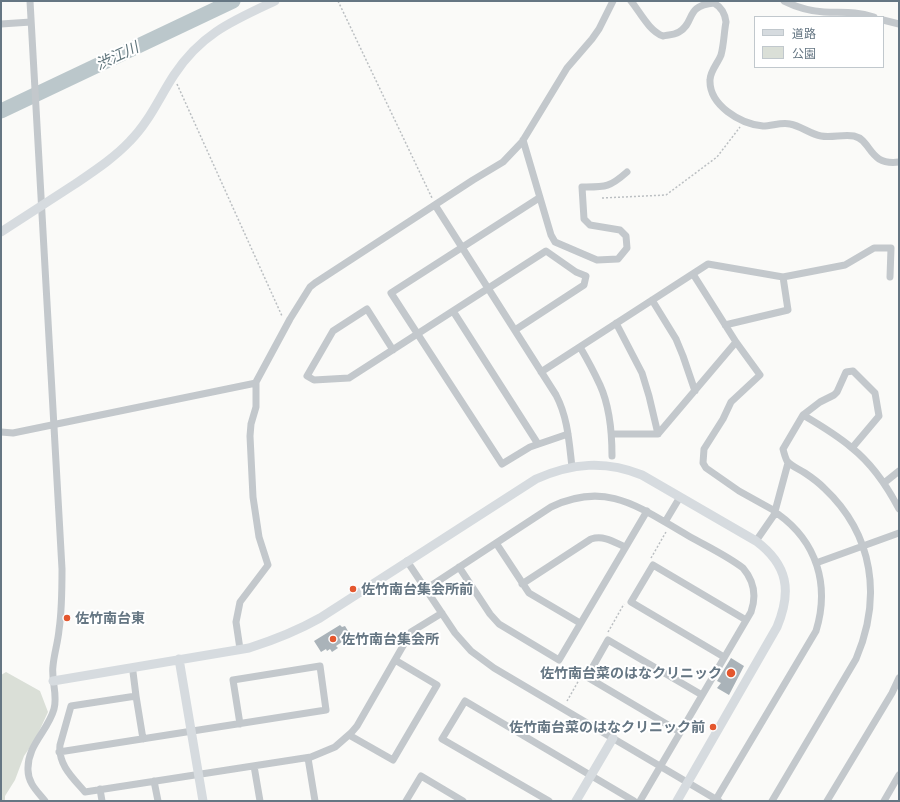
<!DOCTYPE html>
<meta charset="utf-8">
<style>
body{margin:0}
#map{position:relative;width:900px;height:802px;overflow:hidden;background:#fafaf8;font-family:Barlow,"Noto Sans JP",sans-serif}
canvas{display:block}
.frame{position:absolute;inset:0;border:2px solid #657683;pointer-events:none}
.legend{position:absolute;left:754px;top:16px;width:130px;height:52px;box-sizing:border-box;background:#fff;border:1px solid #c1c8cd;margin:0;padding:5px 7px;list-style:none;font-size:12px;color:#657683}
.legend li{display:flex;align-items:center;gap:8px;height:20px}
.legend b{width:20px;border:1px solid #c1c8cd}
</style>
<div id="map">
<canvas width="900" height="802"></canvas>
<div class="frame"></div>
<ul class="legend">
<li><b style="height:5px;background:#d6dbdf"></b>道路</li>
<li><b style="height:11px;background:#dadfd7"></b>公園</li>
</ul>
</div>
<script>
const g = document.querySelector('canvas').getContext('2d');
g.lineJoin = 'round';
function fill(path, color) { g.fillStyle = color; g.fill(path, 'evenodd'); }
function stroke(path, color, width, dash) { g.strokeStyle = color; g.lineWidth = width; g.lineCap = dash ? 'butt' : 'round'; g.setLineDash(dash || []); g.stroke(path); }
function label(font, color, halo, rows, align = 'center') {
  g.font = font + ' Barlow,"Noto Sans JP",sans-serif'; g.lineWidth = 4; g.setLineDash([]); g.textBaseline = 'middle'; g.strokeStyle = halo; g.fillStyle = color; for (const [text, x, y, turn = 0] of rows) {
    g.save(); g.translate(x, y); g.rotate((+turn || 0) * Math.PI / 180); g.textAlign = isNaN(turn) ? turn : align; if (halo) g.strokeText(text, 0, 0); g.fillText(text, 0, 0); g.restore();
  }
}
fill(new Path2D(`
 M6 672 40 691 48 712 35 740 24 756 15 780 5 796V801H1V675Z`), '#dadfd7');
stroke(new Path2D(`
 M1 111 233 1`), '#bbc7cb', 15);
fill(new Path2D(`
 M340 625 342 627 345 626 351 636 336 646 338 648 332 652 330 649 327 651 326 649 321 652 314 641Z
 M731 658 744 666 729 695 717 688 721 683 717 681Z`), '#aab3b9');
stroke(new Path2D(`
 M338 1 432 198
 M177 84 282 316
 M602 198 666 195 717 157 740 127
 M651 558 666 532
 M608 632 624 604
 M567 701 579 680`), '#bbbfc2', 1.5, [2, 2]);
stroke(new Path2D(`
 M30 1 62 569C62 589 62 610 59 630 58 642 54 654 53 666 51 680 58 695 54 709 48 731 27 745 28 770 28 783 37 791 45 801
 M631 1C640 12 649 31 663 36 668 35 674 35 679 32 696 22 684 6 714 3 721 7 725 13 726 22 724 32 724 44 721 55 718 63 710 71 710 80 709 105 740 124 763 126 772 126 781 122 790 124 801 126 810 134 821 136 832 138 843 134 854 136 872 140 868 166 899 162
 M784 1C796 7 810 11 824 12 843 13 854 11 874 17
 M883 20 899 24
 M1 24 31 22
 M523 140 551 235 555 242 597 260 618 259 627 248 626 236 620 230 590 225 584 219 582 187C605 187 609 188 627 172
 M539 198 391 293 502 464 530 447 568 434
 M435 205 556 395C568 418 569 442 572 467
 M693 274 736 342 760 375 731 402 723 419 704 449 703 463 706 468 739 491 775 511
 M652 300 676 339 683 356 695 391
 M453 311 538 444
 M616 323 642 373 649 396 658 434
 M725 325 788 310 783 277
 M580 347C587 359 594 372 600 385 610 407 612 432 612 456
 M393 350 367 309 333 331 307 376 314 380 349 378 546 251 576 272 586 276 584 285 515 330
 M541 372 708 264 783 277 845 265 874 248H891L890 277
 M803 415C820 425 837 435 852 448 872 464 887 486 899 509
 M1 432 13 433 256 383
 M612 434H658L736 342
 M884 483 899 471
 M774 515 788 463
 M665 522 680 497
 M496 543 529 593 580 623
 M407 561 455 633 471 651 494 668 719 801
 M816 563 899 533
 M459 567 490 614 499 624 559 660 647 511
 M522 584 591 539C604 535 614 542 625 547
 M426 589 551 507C607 480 640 508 687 535 706 546 726 555 743 568 754 581 757 595 751 612L640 801
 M240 649 236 622 240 602 268 565 259 537 253 497 250 436 251 424 256 407V382L290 319 310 287 315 283 473 180 503 162 522 142 567 68 592 39 599 29 613 1
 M724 657 631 602 653 565 746 620
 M133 672 136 696
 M680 732 587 677 608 640 702 695
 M349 735 393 760 437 685 395 660
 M143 739 136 696 71 706 60 745C58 765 73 778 85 792L311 757 335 747 351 733 357 726 411 632 442 613
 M59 752 326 710 320 666 233 680 240 724
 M308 758 315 801
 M254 766 260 801
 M154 781 158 801
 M100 789 102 801
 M406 801 421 776 463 801
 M549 801 442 739 465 701 634 801
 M715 801 816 631C830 585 817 542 778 514L774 515 756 541
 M772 801 856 659C882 598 874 535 824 488 818 482 811 477 805 473 799 469 791 466 787 461 785 457 784 453 783 449L803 415 820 402 834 395 837 392 846 372 853 371 875 393 879 416 852 448
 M827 801 892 693 899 678
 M884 801 899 775`), '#c3c8cc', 7);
stroke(new Path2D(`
 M1 232C26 216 50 200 75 184 94 171 114 158 130 141 149 122 159 98 174 75 201 34 232 21 275 1
 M179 659 203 801
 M53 681 249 648C274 640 297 631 320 618L536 479C572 463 605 460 642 475L756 541C788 565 792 591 777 627L677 801
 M576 801 613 738`), '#d6dbdf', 9);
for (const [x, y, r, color] of [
 [353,589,4,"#e4572e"],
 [67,618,4,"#e4572e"],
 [333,639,4,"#e4572e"],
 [731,673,5,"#e4572e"],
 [713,727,4,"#e4572e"]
]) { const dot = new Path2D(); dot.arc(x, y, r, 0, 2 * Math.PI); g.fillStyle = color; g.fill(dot); stroke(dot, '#fff', 1.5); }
label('bold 14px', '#657683', '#fff', [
 ["佐竹南台集会所前",361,589],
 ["佐竹南台東",75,618],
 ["佐竹南台集会所",341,639],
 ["佐竹南台菜のはなクリニック",722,673,"right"],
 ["佐竹南台菜のはなクリニック前",705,727,"right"]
], 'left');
label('italic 15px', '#60757c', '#fff', [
 ["渋江川",117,56,-25]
]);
</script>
